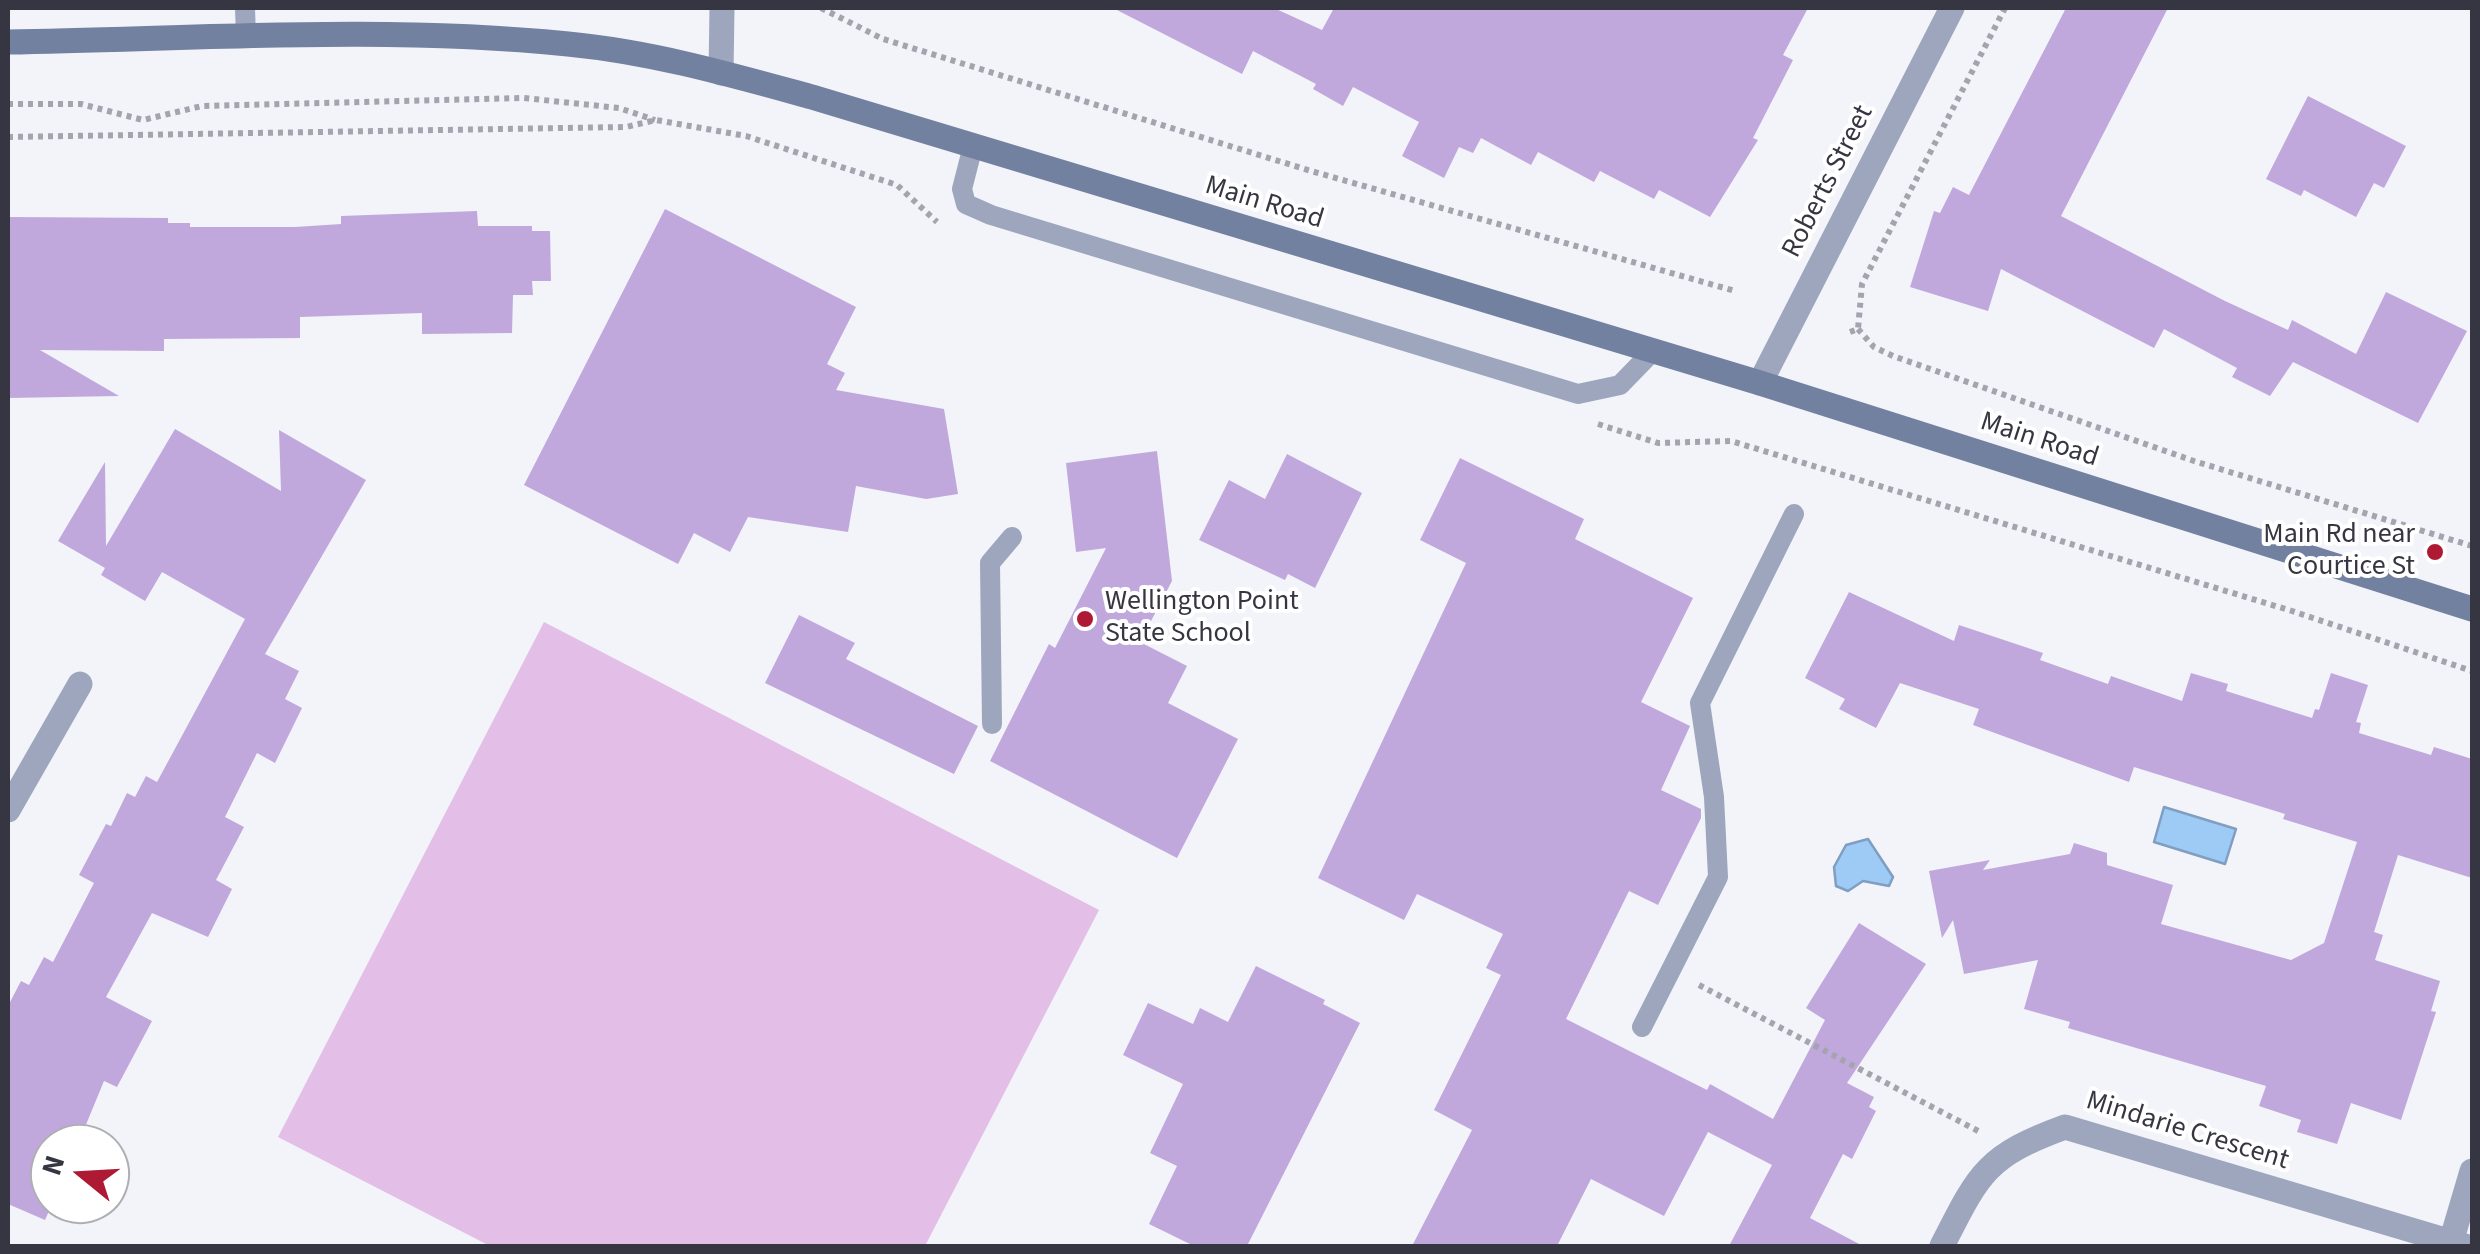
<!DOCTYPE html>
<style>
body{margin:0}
#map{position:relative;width:2480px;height:1254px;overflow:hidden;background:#f3f3fa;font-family:"Source Sans 3",sans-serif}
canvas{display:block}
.frame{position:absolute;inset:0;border:10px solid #363642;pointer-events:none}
.north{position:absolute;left:30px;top:1124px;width:100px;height:100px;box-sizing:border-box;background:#fff;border:2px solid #afafb3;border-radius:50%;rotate:288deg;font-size:28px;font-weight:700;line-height:40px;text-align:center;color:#363642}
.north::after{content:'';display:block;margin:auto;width:35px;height:45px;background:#ae1a33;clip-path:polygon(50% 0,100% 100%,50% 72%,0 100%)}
</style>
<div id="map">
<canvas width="2480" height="1254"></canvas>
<div class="frame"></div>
<div class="north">N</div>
</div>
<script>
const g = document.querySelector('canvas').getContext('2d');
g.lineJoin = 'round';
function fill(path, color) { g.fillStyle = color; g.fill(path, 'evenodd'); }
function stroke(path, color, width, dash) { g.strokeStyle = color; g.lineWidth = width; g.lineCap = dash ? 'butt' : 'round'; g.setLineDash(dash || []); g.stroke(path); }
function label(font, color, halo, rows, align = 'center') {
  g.font = font + ' "Source Sans 3",sans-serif'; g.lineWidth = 8; g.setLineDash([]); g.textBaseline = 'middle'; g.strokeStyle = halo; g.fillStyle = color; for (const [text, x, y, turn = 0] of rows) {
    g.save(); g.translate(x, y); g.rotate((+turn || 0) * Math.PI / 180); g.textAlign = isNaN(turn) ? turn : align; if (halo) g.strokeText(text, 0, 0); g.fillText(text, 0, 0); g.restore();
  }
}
fill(new Path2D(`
 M544 622 1099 910 925 1246H490L278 1137Z`), '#e3bee7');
const water = new Path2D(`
 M2164 807 2236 829 2225 864 2154 842Z
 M1868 839 1893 877 1889 886 1863 881 1848 891 1836 886 1834 867 1846 845Z`);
fill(water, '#9ecbf6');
stroke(water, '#7f9ec0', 2.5);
fill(new Path2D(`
 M1113 8H1274L1322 30 1334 8H1808L1783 55 1793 60 1753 138 1758 140 1710 217 1659 190 1654 199 1600 171 1594 182 1538 152 1531 165 1481 138 1473 153 1459 147 1444 178 1402 156 1419 122 1353 87 1343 106 1313 89 1316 84 1253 51 1242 74Z
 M2066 8H2168L2061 216 2225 301 2288 330 2292 320 2356 354 2386 292 2467 331 2418 423 2293 362 2270 396 2232 377 2237 368 2164 329 2154 348 2001 269 1988 311 1910 287 1934 211 1940 213 1953 187 1969 195Z
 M2308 96 2406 146 2384 188 2374 183 2356 217 2304 190 2301 196 2266 179Z
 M665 209 856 307 827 364 845 373 836 390 944 409 958 494 926 499 856 486 848 532 748 517 730 552 694 533 678 564 524 485Z
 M477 211 478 226H532V231H550L551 281H532L533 295H513L512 333 422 334V313L300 317V338L164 339V351L40 350 119 396 8 398V217L168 218V223H190V227H295L341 224V216Z
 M175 429 281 491 279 430 366 480 265 654 299 671 285 699 302 708 275 763 257 753 225 817 244 827 216 880 232 889 208 937 152 913 106 997 152 1021 117 1087 104 1081 78 1144H50L52 1204 45 1220 8 1204V1006L21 981 29 985 44 957 53 962 94 883 79 875 106 824 111 826 127 793 135 797 146 776 157 782 245 619 162 572 145 601 101 575 105 568 58 541 105 462 106 546Z
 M1157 451 1172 581 1140 642 1187 666 1168 703 1238 739 1177 858 990 761 1049 644 1055 648 1106 548 1076 552 1066 463Z
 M1287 454 1362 493 1315 588 1288 574 1285 580 1199 540 1229 480 1265 499Z
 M1460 458 1584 519 1575 539 1693 598 1641 702 1690 726 1661 790 1701 809V818L1658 905 1629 891 1566 1019 1707 1090 1710 1084 1773 1119 1825 1020 1806 1008 1859 923 1926 964 1847 1083 1874 1097 1869 1107 1876 1111 1852 1159 1843 1154 1810 1218 1863 1246H1729L1772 1165 1708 1132 1664 1216 1591 1179 1557 1246H1412L1472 1130 1434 1110 1501 975 1486 968 1503 934 1417 894 1404 920 1318 878 1466 563 1420 540Z
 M1849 592 1954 641 1959 625 2043 653 2040 660 2108 684 2111 676 2182 701 2191 673 2228 684 2226 691 2312 718 2315 709 2319 710 2331 673 2368 685 2356 722 2361 723 2359 733 2431 755 2434 747 2472 759V878L2398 855 2374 932 2383 935 2375 960 2440 981 2431 1011 2436 1012 2401 1120 2351 1103 2337 1144 2297 1132 2301 1120 2259 1106 2266 1086 2068 1028 2070 1022 2024 1009 2038 960 1964 974 1953 920 1942 938 1929 871 1990 860 1983 870 2070 854 2074 843 2107 853V865L2173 885 2161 924 2291 960 2324 943 2357 842 2283 819 2285 814 2134 767 2129 782 1973 725 1979 709 1900 683 1876 728 1839 709 1845 699 1805 678Z
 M799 615 855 643 846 659 978 726 954 774 765 683Z
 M1256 966 1325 1000 1323 1004 1360 1023 1247 1246H1194L1149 1224 1177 1166 1150 1153 1183 1084 1123 1055 1148 1003 1193 1024 1200 1008 1228 1022Z`), '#c0a8dd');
stroke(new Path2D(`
 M821 8 883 39 1311 171 1735 291
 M8 104H81L143 120 202 106 524 98 619 108 655 120
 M8 137 626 127 656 120 746 136 897 185 937 222
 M1858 329 1874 347 1893 356 2194 461 2472 546
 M1850 332 1858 329 1862 284 2005 8
 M1598 424 1658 443 1731 441 2292 611 2472 671
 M1699 985 1980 1132`), '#a4a4ae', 6, [5, 5]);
stroke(new Path2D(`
 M245 8 246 38
 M973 146 962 189 966 204 991 215 1578 394 1620 385 1652 352
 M992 724 990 563 1012 537
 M1642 1027 1718 877 1714 797 1700 703 1794 514`), '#9da6bd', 20);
stroke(new Path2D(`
 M721 73 722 8
 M1760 383 1952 8
 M8 810 80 684
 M2451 1242 2472 1171
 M1942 1246C1979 1173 1986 1156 2065 1127L2465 1246`), '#9da6bd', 25);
stroke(new Path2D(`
 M8 42C193 39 383 25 568 44 652 52 732 75 812 97L1760 383 2472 609`), '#7381a1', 25);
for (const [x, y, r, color] of [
 [2435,552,10,"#ae1a33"],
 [1085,619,10,"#ae1a33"]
]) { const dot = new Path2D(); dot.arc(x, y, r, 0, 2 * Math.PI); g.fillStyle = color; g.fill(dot); stroke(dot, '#fff', 4); }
label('28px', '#363642', '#fff', [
 ["Roberts Street",1829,182,-63],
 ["Main Road",1264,204,17],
 ["Main Road",2039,441,18],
 ["Mindarie Crescent",2187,1132,17]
]);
label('28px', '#363642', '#fff', [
 ["Main Rd near",2415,536],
 ["Courtice St",2415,568],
 ["Wellington Point",1105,603,"left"],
 ["State School",1105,635,"left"]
], 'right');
</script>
